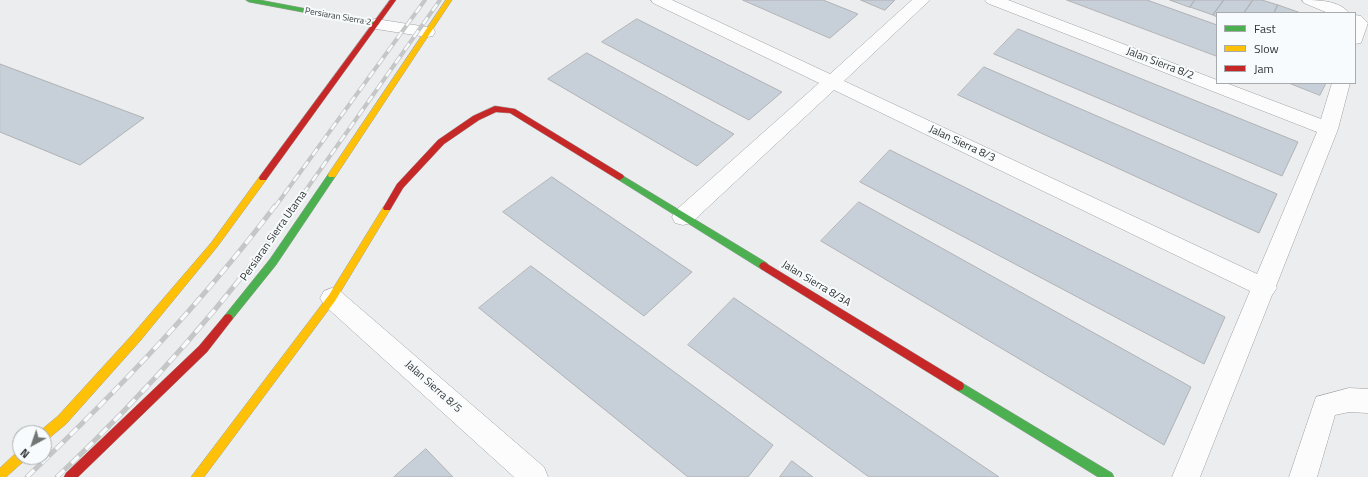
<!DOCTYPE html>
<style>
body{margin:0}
#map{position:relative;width:1368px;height:477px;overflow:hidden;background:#ebedef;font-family:"Titillium Web",sans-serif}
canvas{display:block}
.legend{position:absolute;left:1216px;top:12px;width:140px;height:72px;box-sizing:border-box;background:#f7fbfd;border:1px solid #a8abad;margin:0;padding:5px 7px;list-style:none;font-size:12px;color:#323434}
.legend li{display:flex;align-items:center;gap:8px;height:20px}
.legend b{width:20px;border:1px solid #a8abad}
.north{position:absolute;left:12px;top:425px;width:40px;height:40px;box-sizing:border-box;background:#f7fbfd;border:1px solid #a8abad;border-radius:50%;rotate:220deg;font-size:11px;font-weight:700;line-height:16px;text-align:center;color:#323434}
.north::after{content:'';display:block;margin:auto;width:14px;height:18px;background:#737575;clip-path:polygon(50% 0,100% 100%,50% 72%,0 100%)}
</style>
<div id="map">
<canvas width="1368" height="477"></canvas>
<ul class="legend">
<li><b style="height:5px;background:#4caf50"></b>Fast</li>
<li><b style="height:5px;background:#ffc107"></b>Slow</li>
<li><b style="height:5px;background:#c62828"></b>Jam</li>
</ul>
<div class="north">N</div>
</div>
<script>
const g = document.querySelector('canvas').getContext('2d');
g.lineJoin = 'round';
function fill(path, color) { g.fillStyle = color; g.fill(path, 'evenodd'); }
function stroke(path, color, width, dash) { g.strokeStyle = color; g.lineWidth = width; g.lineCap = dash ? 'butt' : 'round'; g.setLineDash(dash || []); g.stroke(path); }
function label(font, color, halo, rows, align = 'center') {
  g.font = font + ' "Titillium Web",sans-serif'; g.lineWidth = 4; g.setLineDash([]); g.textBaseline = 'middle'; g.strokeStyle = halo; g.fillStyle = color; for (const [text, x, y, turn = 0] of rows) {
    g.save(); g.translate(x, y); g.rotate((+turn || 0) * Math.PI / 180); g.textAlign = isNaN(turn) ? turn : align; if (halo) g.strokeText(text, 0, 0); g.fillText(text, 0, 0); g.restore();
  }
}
const building = new Path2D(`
 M743 0H823L858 14 830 38Z
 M861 0H895L885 10Z
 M1067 0H1147L1217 25V56Z
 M1170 0H1195L1190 7Z
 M1195 0H1224L1213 15 1190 7Z
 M1224 0H1253L1244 13H1217V17L1213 15Z
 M1253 0H1262L1278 5 1274 13H1244Z
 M1278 5 1301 13H1274Z
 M637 19 782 92 749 120 602 42Z
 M1018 29 1298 142 1282 176 994 54Z
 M587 53 734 134 697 166 548 79Z
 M0 64 144 118 80 165 0 132Z
 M984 67 1277 194 1259 233 958 95Z
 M1289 83H1326L1320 95Z
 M890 150 1225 317 1204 364 860 182Z
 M552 177 692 272 644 316 503 212Z
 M859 202 1191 387 1164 445 821 241Z
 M531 266 773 445 748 477H688L479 308Z
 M734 298 999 477H869L688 345Z
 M426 449 453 477H394Z
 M792 461 813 477H780Z`);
fill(building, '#c7cfd9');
stroke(building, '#b1b2b4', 1);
const street = new Path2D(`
 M651 0H672L830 74 912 0H930L844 81 1257 274 1317 132 987 3 985 0H1008L1217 80V83H1226L1321 119 1332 83H1350L1338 129 1276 286 1277 288 1272 295 1200 477H1172L1250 291 834 90 691 223 683 225 675 223 672 217 675 211 819 83 653 3Z
 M1302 0C1317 0 1339 0 1349 13H1328L1304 3Z
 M1355 15 1361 16 1368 23 1361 43 1355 44Z
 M376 19 427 27 433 28 435 32 433 36 427 37 370 28 368 24 370 20Z
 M332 288 340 291 544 467 548 477H514L324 305 320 298 324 291Z
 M1349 388 1368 389V413L1349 412 1335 415 1317 477H1289L1316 397Z`);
const fast = new Path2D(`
 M246 0H260L376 22 379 24 376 26 249 2Z
 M332 172 336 175 335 177 276 265 231 321 228 322 225 321 223 318 225 315 270 259 329 173Z
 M620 174 767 263 769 266 767 269H761L617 179 616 177Z
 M959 381 1112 473 1114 477H1098L955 389 954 386 955 383Z`);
const slow = new Path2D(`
 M446 0H452L335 177H329L328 175 329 173Z
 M263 175 267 178 266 180 217 247 140 341 66 424 48 439 44 440V433H39L40 431 58 416 132 335 211 243 260 176Z
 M387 205 391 208 335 301 204 477H191L329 295 384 206Z
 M20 452V457H26L24 461 6 477H0V468L16 453Z`);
const jam = new Path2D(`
 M390 0H396L266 180H260L259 178 260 176Z
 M495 106 515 109 623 175 624 177 620 180 617 179 510 113 496 112 479 120 444 144 403 188 390 210H384L383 208 397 184 438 140 473 116Z
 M764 262 963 383 964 386 963 389 959 391 955 389 761 269 759 266 761 263Z
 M228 314 231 315 233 318 231 321 207 352 78 477H64L66 473 199 346 225 315Z`);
stroke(street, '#a0a1a2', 1);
stroke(fast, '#a0a1a2', 1);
stroke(slow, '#a0a1a2', 1);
stroke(jam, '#a0a1a2', 1);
fill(street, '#fcfcfd');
fill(fast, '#4caf50');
fill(slow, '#ffc107');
fill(jam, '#c62828');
const railFar1 = new Path2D(`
 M275 207 425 0
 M294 207 440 0`);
const rail = new Path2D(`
 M27 477C116 392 201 304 275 206
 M57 477C145 394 225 304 295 206`);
stroke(railFar1, '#c5c6c6', 4);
stroke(rail, '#c5c6c6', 5);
stroke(railFar1, '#f7fbfd', 2.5, [8]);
stroke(rail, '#f7fbfd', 3.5, [10]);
label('9px', '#323434', '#f7fbfd', [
 ["Persiaran Sierra 2",338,17,10]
]);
label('11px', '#323434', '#f7fbfd', [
 ["Jalan Sierra 8/2",1160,64,21],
 ["Jalan Sierra 8/3",962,144,25],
 ["Persiaran Sierra Utama",274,236,-55],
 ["Jalan Sierra 8/3A",816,284,31],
 ["Jalan Sierra 8/5",433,387,42]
]);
</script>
